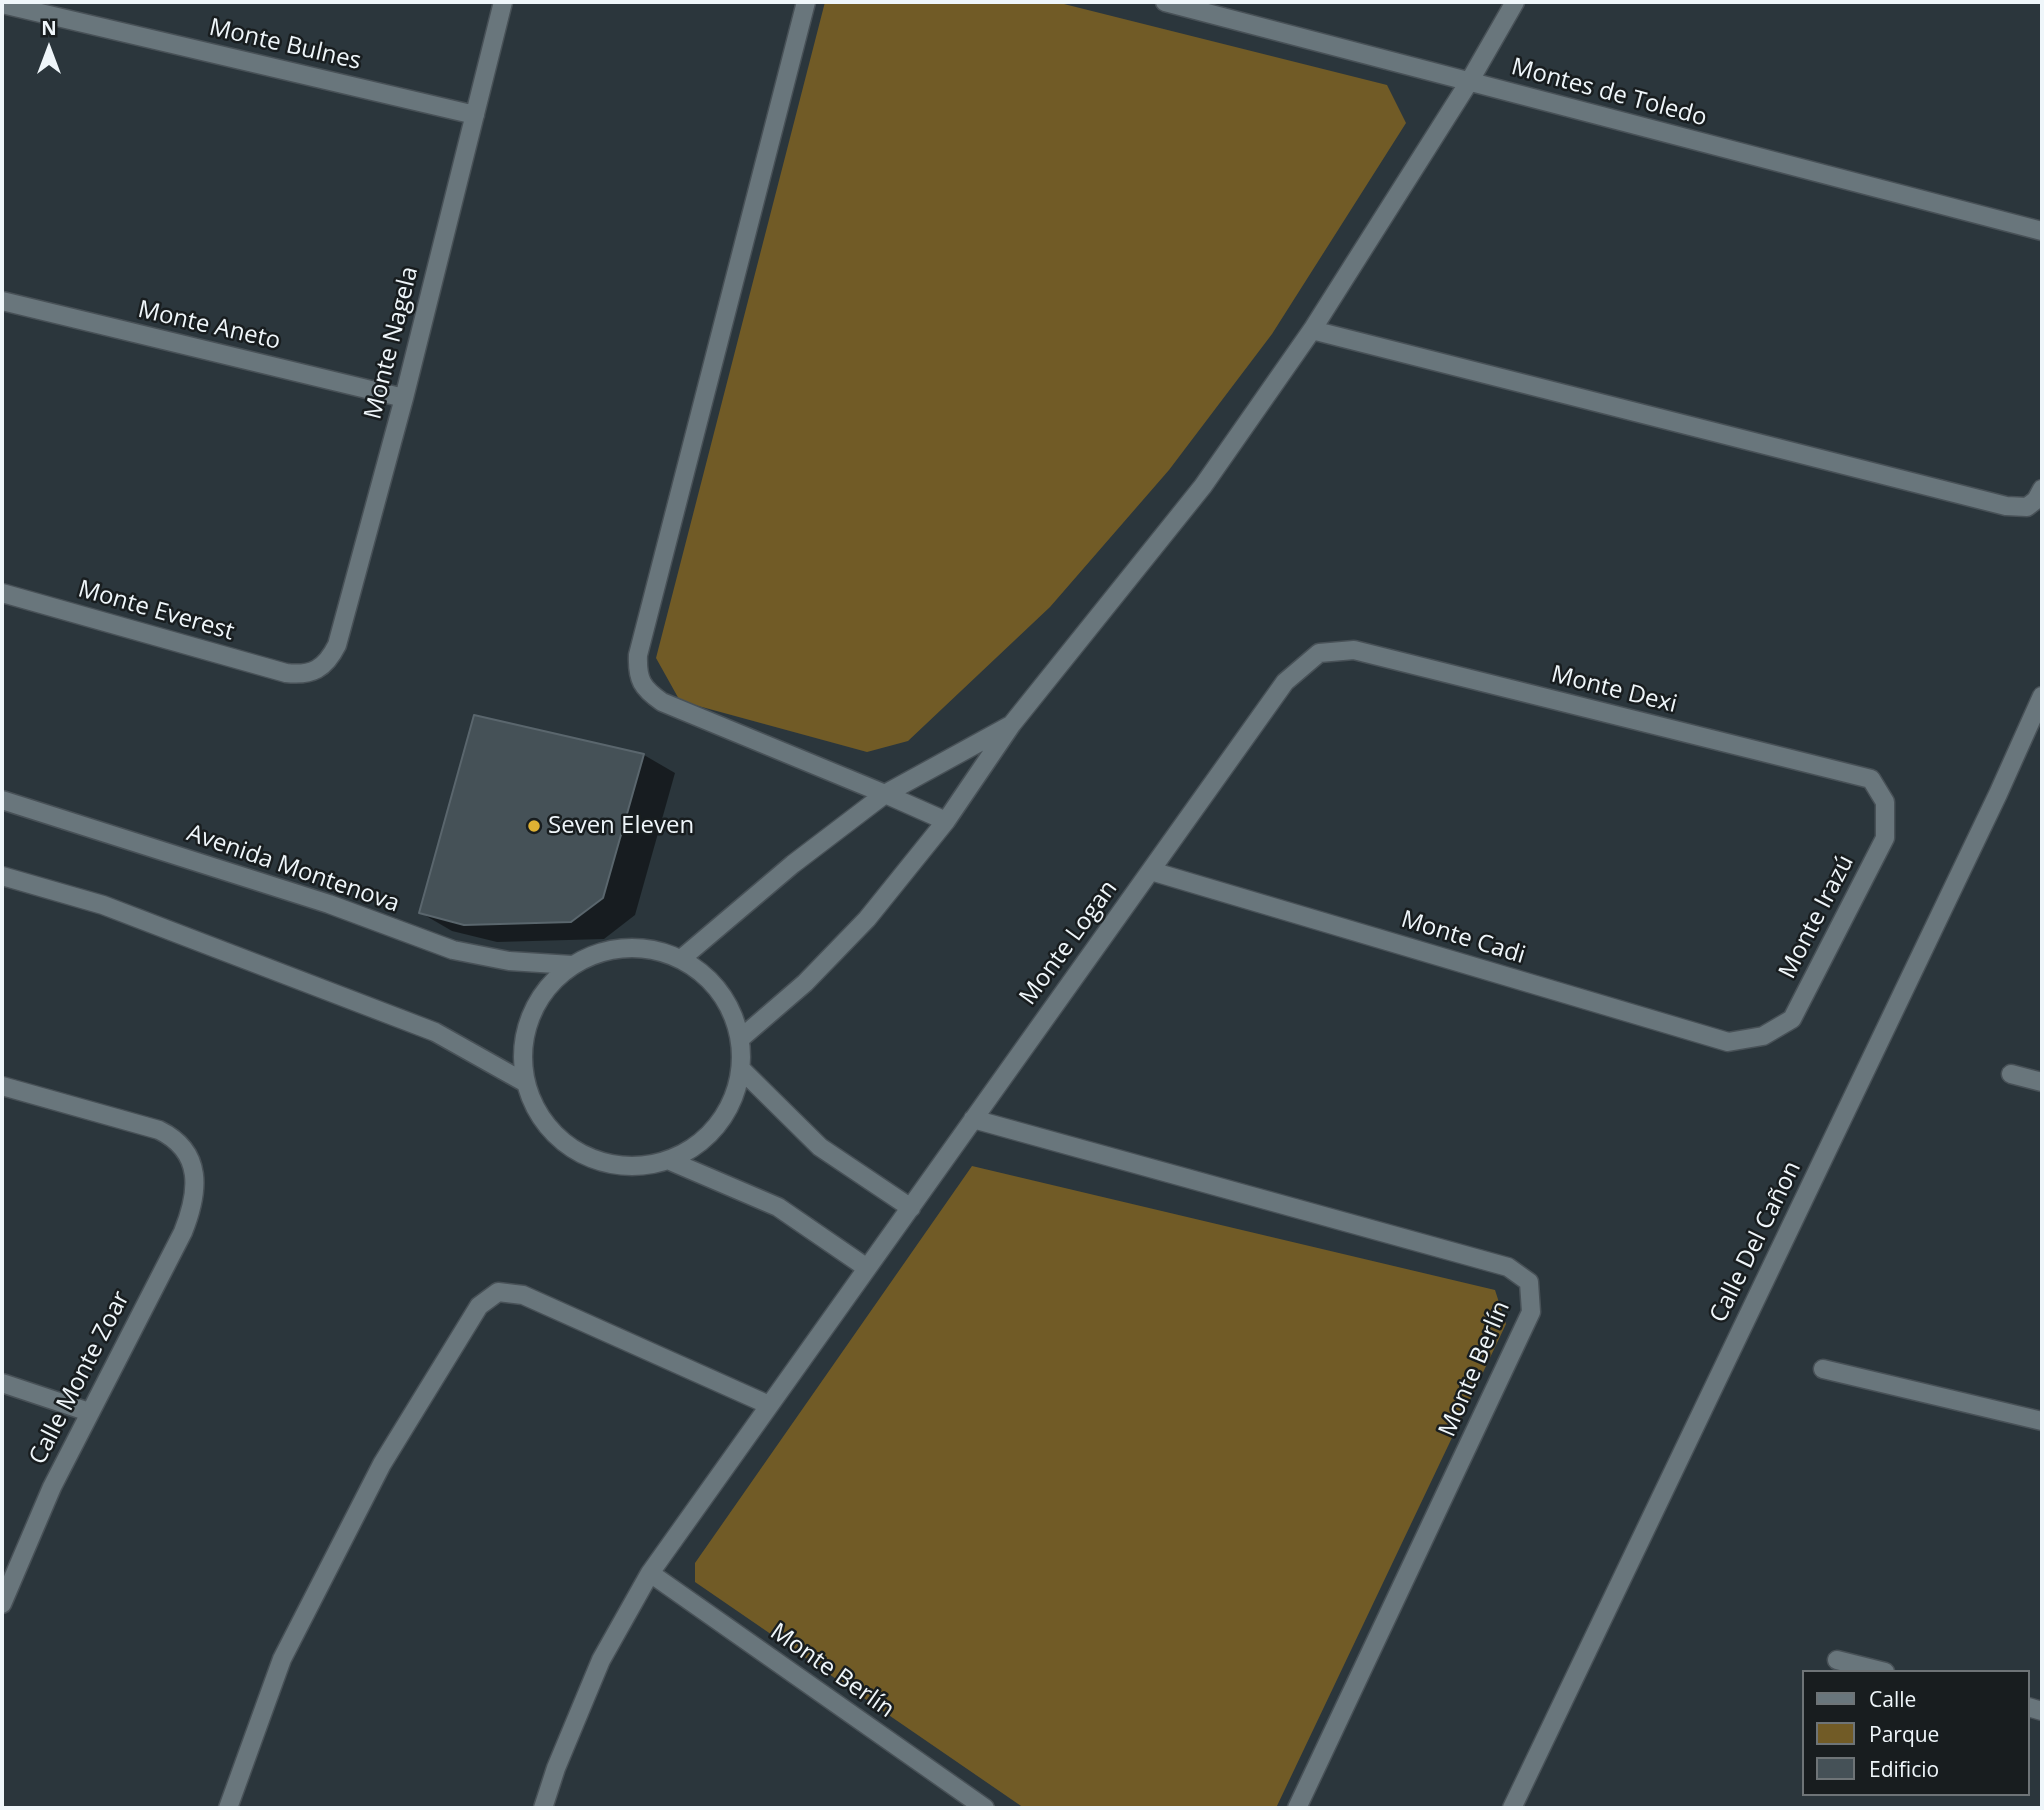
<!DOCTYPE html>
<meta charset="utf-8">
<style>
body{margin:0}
#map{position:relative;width:2044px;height:1810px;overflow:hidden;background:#2b363c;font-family:"Open Sans",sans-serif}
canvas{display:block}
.frame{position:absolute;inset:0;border:4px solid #eff6fa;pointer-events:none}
.legend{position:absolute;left:1802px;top:1670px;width:228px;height:126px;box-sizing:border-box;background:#181d1f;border:2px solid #6e7477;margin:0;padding:9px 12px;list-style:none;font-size:21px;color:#eff6fa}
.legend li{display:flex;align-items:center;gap:14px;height:35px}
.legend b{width:35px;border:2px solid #6e7477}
.north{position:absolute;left:14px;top:14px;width:70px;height:70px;-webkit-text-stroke:5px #181d1f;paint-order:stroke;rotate:0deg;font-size:19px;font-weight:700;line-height:28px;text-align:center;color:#eff6fa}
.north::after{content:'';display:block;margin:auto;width:24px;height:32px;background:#eff6fa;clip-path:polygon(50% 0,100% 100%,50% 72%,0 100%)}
</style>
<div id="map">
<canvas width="2044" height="1810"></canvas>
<div class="frame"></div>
<ul class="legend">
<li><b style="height:9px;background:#69767c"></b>Calle</li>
<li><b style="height:19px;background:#715b26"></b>Parque</li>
<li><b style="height:19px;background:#455157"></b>Edificio</li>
</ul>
<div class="north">N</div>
</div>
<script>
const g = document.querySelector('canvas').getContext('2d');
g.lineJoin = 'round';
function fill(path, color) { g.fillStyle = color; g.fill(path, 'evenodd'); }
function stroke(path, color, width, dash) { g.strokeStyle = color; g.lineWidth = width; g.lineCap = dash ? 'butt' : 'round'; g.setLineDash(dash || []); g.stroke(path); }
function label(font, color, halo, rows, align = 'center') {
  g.font = font + ' "Open Sans",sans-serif'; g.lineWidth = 5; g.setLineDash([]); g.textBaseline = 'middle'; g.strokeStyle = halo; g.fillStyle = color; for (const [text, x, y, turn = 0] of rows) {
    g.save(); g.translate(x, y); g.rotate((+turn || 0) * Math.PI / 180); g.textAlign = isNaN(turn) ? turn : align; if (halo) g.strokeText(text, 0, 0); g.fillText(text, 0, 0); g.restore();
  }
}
fill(new Path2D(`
 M825 2H1056L1387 85 1406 123 1272 334 1169 470 1050 607 908 741 867 752 680 701 656 658Z
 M972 1166 1495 1290 1506 1324 1276 1808H1024L695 1582V1563Z`), '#715b26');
fill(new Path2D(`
 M476 717 644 755 675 773 635 915 604 939 497 942 452 931 421 913Z`), '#0007');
const building = new Path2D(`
 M474 715 644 754 603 898 571 922 464 925 419 913Z`);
fill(building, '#455157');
stroke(building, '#5a666d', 2);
const minor = new Path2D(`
 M806 2 638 655C637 680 642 688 662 702L885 794 946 821
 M1165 2 2042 231
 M2 4 475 115
 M2 301 404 398
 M1312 330 2006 506 2027 507 2036 500 2042 489
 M2 593 286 673C312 676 325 669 337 645L404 398 503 2
 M2 800 329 904 453 950 509 961 572 965
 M2 876 103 905 435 1032 524 1082
 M523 1057a109 109 0 1 1 218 0a109 109 0 1 1-218 0Z
 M681 959 793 864 885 794 1009 726
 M740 1039 805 983 867 919 946 821 1012 724 1203 486 1312 330 1469 82 1515 2
 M741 1069 820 1147 911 1208
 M2011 1074 2042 1082
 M2 1086 159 1130C204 1152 199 1192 183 1232L52 1487 2 1604
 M973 1119 1508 1267 1529 1282 1531 1312 1297 1808
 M668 1160 778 1207 867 1268
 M1823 1369 2042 1421
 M2 1383 89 1412
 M650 1573 985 1808
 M1837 1660 1885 1672
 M2028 1707 2042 1711
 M228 1808 282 1659 382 1464 479 1306 498 1292 523 1295 769 1405
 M543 1808 556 1768 601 1660 650 1573 1285 682 1319 653 1354 650 1871 779 1885 802V838L1792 1019 1763 1036 1728 1042 1151 871
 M1512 1808 1998 794 2042 696`);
stroke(minor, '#485157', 21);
stroke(minor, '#69767c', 18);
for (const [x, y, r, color] of [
 [534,826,7,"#dfb133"]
]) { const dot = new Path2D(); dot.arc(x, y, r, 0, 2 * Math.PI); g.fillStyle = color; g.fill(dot); stroke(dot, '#181d1f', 2.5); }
label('24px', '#eff6fa', '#181d1f', [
 ["Monte Bulnes",285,45,13],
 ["Montes de Toledo",1609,93,15],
 ["Monte Aneto",209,326,13],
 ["Monte Nagela",392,343,-76],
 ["Monte Everest",156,611,16],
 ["Monte Dexi",1614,690,14],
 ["Avenida Montenova",293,869,19],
 ["Monte Irazú",1817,917,-63],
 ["Monte Cadi",1463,938,17],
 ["Monte Logan",1069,943,-54],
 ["Calle Del Cañon",1756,1242,-64],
 ["Monte Berlín",1475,1369,-67],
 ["Calle Monte Zoar",80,1378,-63],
 ["Monte Berlín",832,1671,35]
]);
label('24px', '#eff6fa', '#181d1f', [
 ["Seven Eleven",548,826]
], 'left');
</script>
